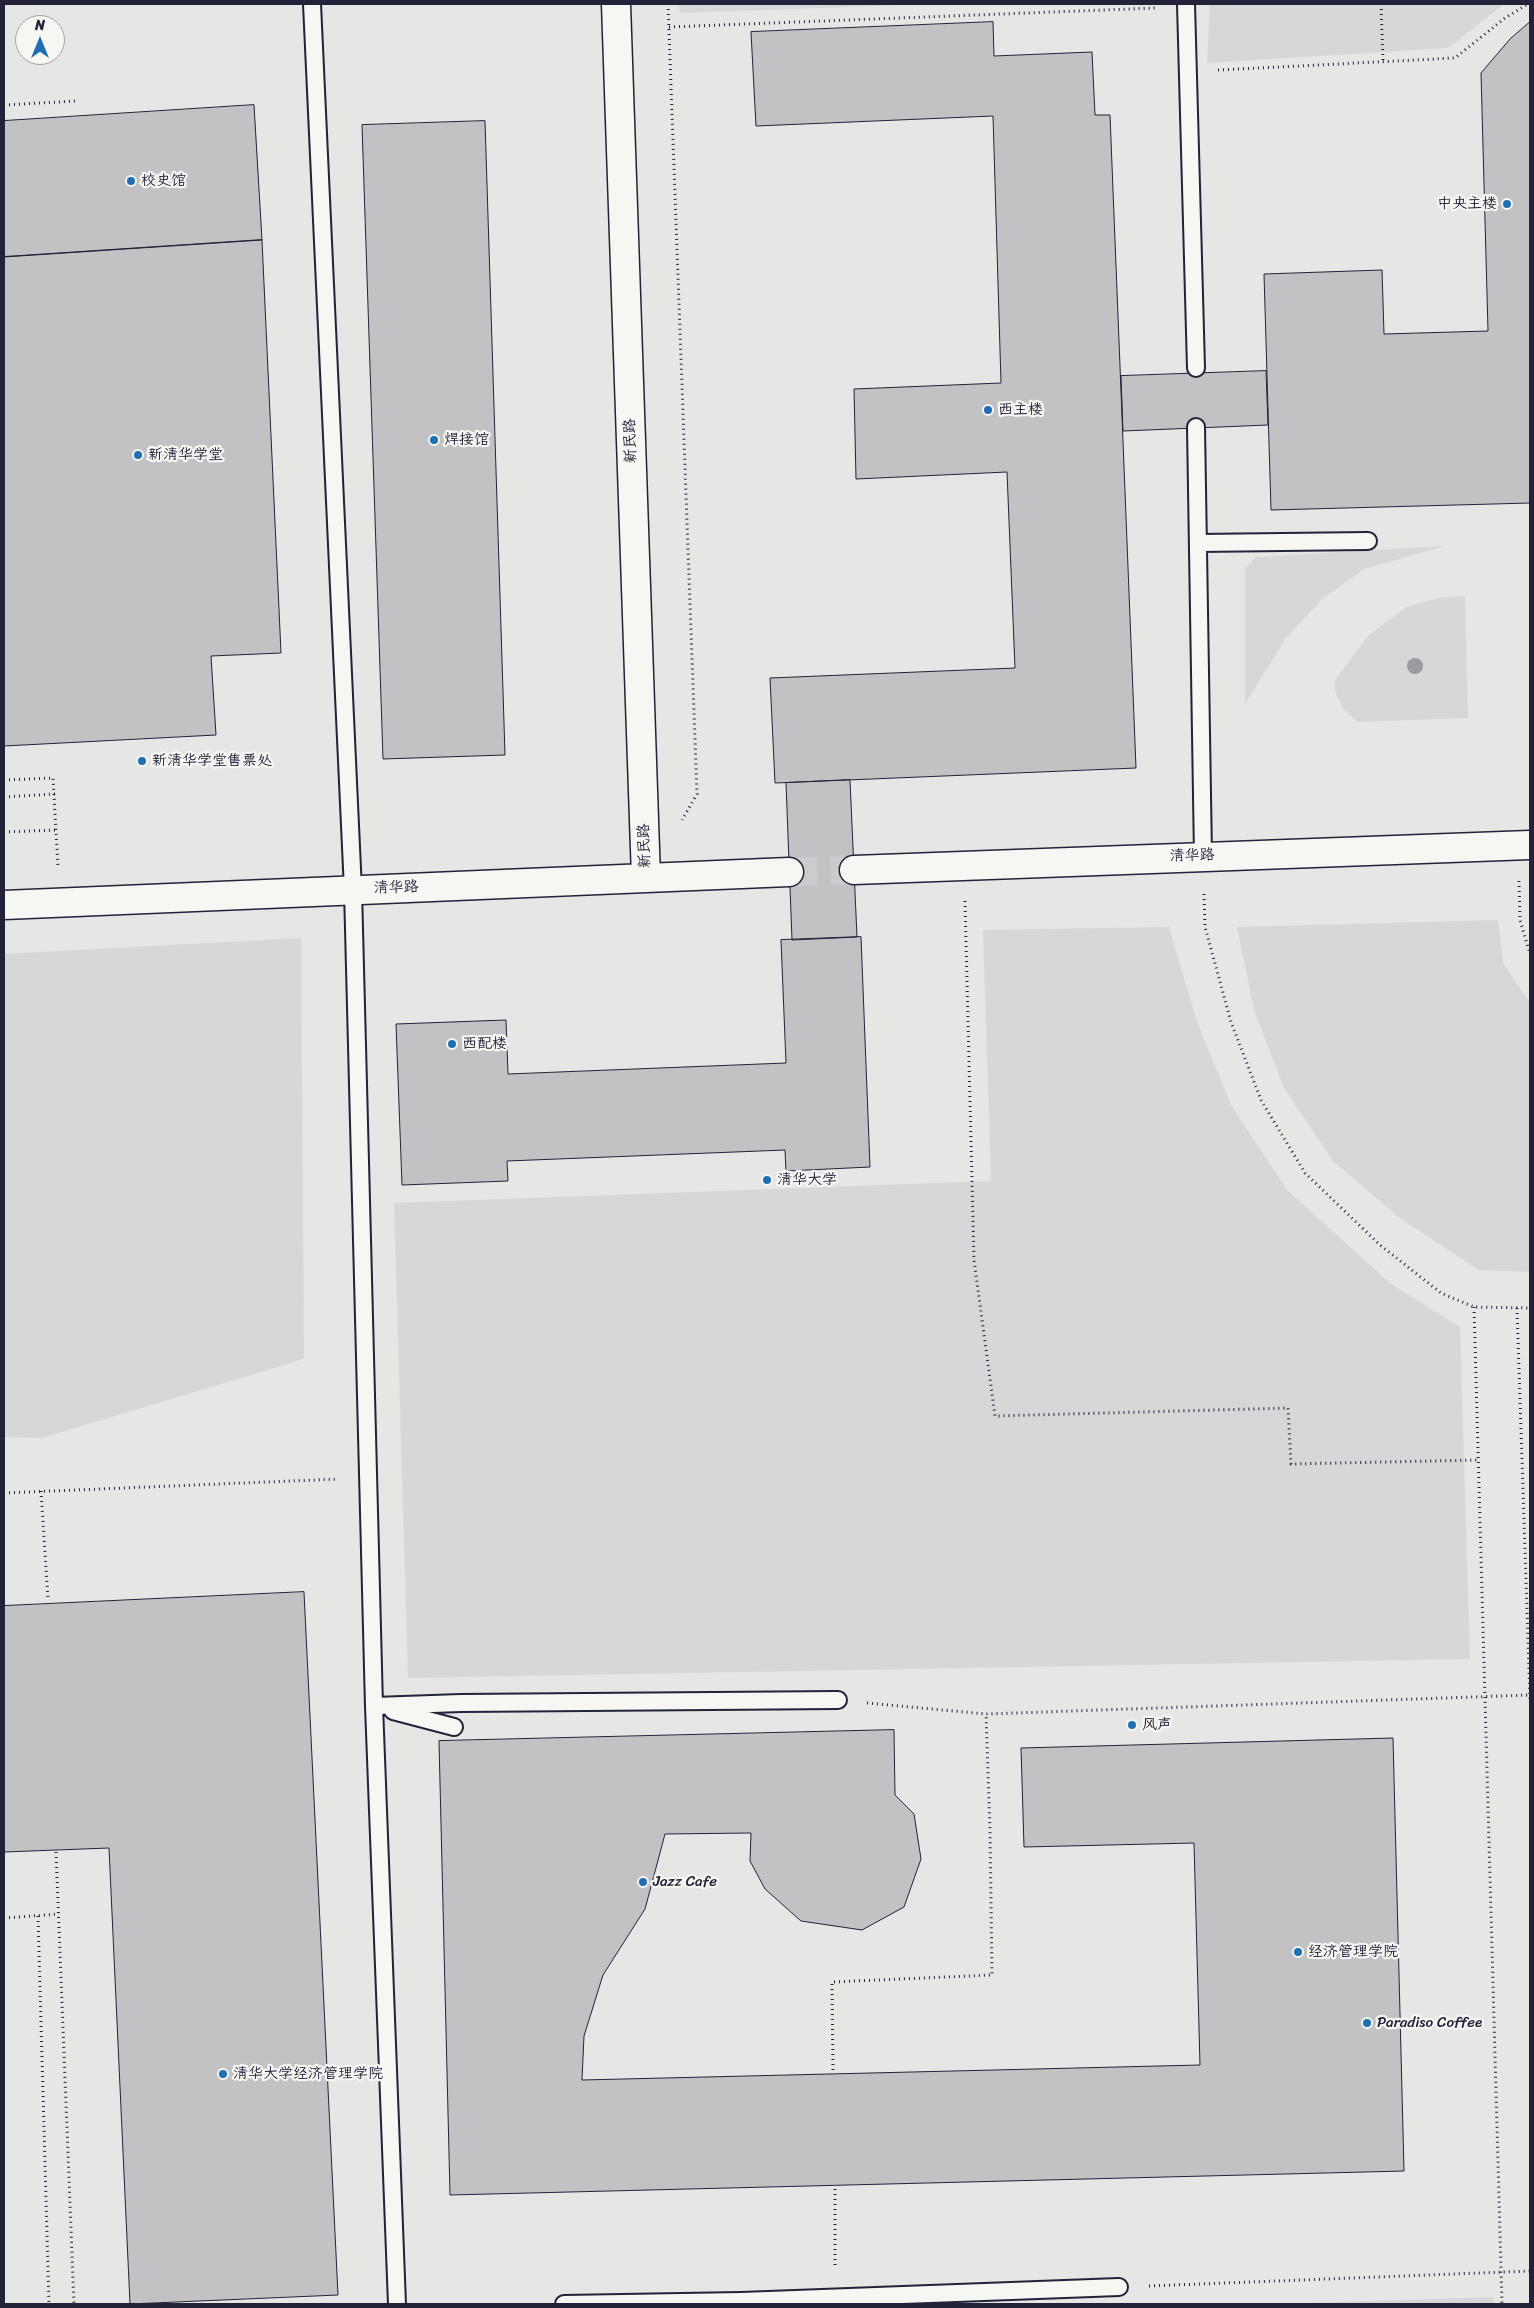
<!DOCTYPE html>
<meta charset="utf-8">
<style>
body{margin:0}
#map{position:relative;width:1534px;height:2308px;overflow:hidden;background:#f6f6f2;font-family:Sriracha,sans-serif}
canvas{display:block}
.frame{position:absolute;inset:0;border:5px solid #22223b;pointer-events:none}
.north{position:absolute;left:15px;top:15px;width:50px;height:50px;box-sizing:border-box;background:#f6f6f2;border:1px solid #a1a1a9;border-radius:50%;rotate:0deg;font-size:14px;font-weight:700;line-height:20px;text-align:center;color:#22223b}
.north::after{content:'';display:block;margin:auto;width:18px;height:22px;background:#1f6fb2;clip-path:polygon(50% 0,100% 100%,50% 72%,0 100%)}
</style>
<div id="map">
<canvas width="1534" height="2308"></canvas>
<div class="frame"></div>
<div class="north">N</div>
</div>
<script>
const g = document.querySelector('canvas').getContext('2d');
g.lineJoin = 'round';
function fill(path, color) { g.fillStyle = color; g.fill(path, 'evenodd'); }
function stroke(path, color, width, dash) { g.strokeStyle = color; g.lineWidth = width; g.lineCap = dash ? 'butt' : 'round'; g.setLineDash(dash || []); g.stroke(path); }
function label(font, color, halo, rows, align = 'center') {
  g.font = font + ' Sriracha,"LXGW WenKai TC",sans-serif'; g.lineWidth = 4.5; g.setLineDash([]); g.textBaseline = 'middle'; g.strokeStyle = halo; g.fillStyle = color; for (const [text, x, y, turn = 0] of rows) {
    g.save(); g.translate(x, y); g.rotate((+turn || 0) * Math.PI / 180); g.textAlign = isNaN(turn) ? turn : align; if (halo) g.strokeText(text, 0, 0); g.fillText(text, 0, 0); g.restore();
  }
}
fill(new Path2D(`
 M4 4H1530V2304H4ZM25 25H55V55H25Z`), '#e6e6e4');
fill(new Path2D(`
 M679 4H931L680 13Z
 M1210 4H1504L1448 48 1207 63Z
 M1445 546 1364 569 1321 600 1286 638 1245 704V569L1256 557Z
 M1465 596 1468 718 1358 722 1344 710 1335 692V680L1368 636 1406 607 1439 598Z
 M1498 920 1503 963 1530 1003V1272L1479 1270 1401 1219 1333 1161 1284 1088 1254 1010 1237 927Z
 M1169 927 1197 1022 1231 1105 1287 1190 1391 1284 1460 1327 1470 1659 408 1678 394 1203 991 1181 983 930Z
 M301 938 304 1359 42 1438 4 1437V954Z
 M1493 2297 1494 2304H1279Z`), '#d7d7d7');
const building = new Path2D(`
 M993 22 994 56 1092 52 1095 115H1110L1136 768 775 783 770 678 1015 668 1007 472 856 479 854 389 1001 383 993 116 756 126 751 32Z
 M1530 22V503L1271 510 1264 274 1382 270 1384 334 1488 331 1481 73 1510 39Z
 M254 105 262 240 4 257V121Z
 M485 121 505 755 383 759 362 125Z
 M262 240 281 653 211 656 216 735 4 746V257Z
 M1266 371 1268 425 1123 431 1121 376Z
 M850 780 857 937 792 940 786 783Z
 M861 937 870 1167 786 1171 785 1150 507 1161 508 1181 402 1185 396 1024 506 1020 508 1074 786 1063 781 940Z
 M304 1592 338 2295 130 2304 109 1848 4 1852V1606Z
 M894 1730 895 1795 914 1814 921 1859 904 1907 862 1930 801 1921 765 1889 750 1861 751 1833 665 1834 645 1909 603 1975 584 2036 582 2080 1200 2065 1194 1843 1024 1847 1021 1748 1393 1738 1404 2171 450 2195 439 1741Z`);
fill(building, '#c2c2c4');
stroke(building, '#22223b', 1);
stroke(new Path2D(`
 M789 872 854 870`), '#cccccd', 28, [28, 14]);
const service = new Path2D(`
 M312 4 353 890 374 1706 397 2304
 M1186 4 1196 368
 M1196 427 1203 856
 M1198 543 1368 541
 M374 1706 461 1703 838 1700
 M393 1711 454 1727
 M564 2304 741 2301 1119 2287`);
const minor = new Path2D(`
 M616 4 646 878
 M854 870 1530 845
 M4 905 789 872`);
stroke(service, '#22223b', 20);
stroke(minor, '#22223b', 31);
stroke(new Path2D(`
 M668 4 697 794 682 820
 M1381 4 1383 61
 M669 27 1155 8
 M1218 70 1455 58 1505 18 1528 4
 M4 105 76 101
 M4 780 53 778 58 867
 M4 797 55 794
 M4 832 56 830
 M1519 881 1520 920 1530 954
 M1204 894 1205 927 1231 1022 1261 1100 1305 1173 1380 1245 1441 1293 1474 1307 1530 1308
 M965 901 974 1260 995 1416 1288 1408 1291 1464 1478 1460
 M1474 1307 1502 2304
 M1517 1308 1530 1701
 M41 1491 48 1599
 M4 1493 338 1479
 M867 1703 986 1714 1530 1695
 M56 1852 74 2304
 M38 1916 49 2304
 M4 1918 59 1914
 M833 2070 832 1982 992 1975 990 1829 986 1714
 M835 2189V2267
 M1149 2286 1530 2271`), '#22223b', 3, [1, 4]);
stroke(service, '#f6f6f2', 16);
stroke(minor, '#f6f6f2', 28);
g.fillStyle = '#9a9aa3';
for (const [x, y] of [
 [1415,666]
]) { g.beginPath(); g.arc(x, y, 8, 0, 2 * Math.PI); g.fill(); }
for (const [x, y, r, color] of [
 [131,181,5,"#1f6fb2"],
 [1507,204,5,"#1f6fb2"],
 [988,410,5,"#1f6fb2"],
 [434,440,5,"#1f6fb2"],
 [138,455,5,"#1f6fb2"],
 [142,761,5,"#1f6fb2"],
 [452,1044,5,"#1f6fb2"],
 [767,1180,5,"#1f6fb2"],
 [1132,1725,5,"#1f6fb2"],
 [643,1882,5,"#1f6fb2"],
 [1298,1952,5,"#1f6fb2"],
 [1367,2023,5,"#1f6fb2"],
 [223,2074,5,"#1f6fb2"]
]) { const dot = new Path2D(); dot.arc(x, y, r, 0, 2 * Math.PI); g.fillStyle = color; g.fill(dot); stroke(dot, '#f6f6f2', 2); }
label('15px', '#22223b', '#f6f6f2', [
 ["校史馆",141,181],
 ["中央主楼",1497,204,"right"],
 ["西主楼",998,410],
 ["焊接馆",444,440],
 ["新清华学堂",148,455],
 ["新清华学堂售票处",152,761],
 ["西配楼",462,1044],
 ["清华大学",777,1180],
 ["风声",1142,1725],
 ["Jazz Cafe",653,1882],
 ["经济管理学院",1308,1952],
 ["Paradiso Coffee",1377,2023],
 ["清华大学经济管理学院",233,2074]
], 'left');
label('15px', '#22223b', '#f6f6f2', [
 ["新民路",631,441,-92],
 ["新民路",645,846,-92],
 ["清华路",1192,856,-2],
 ["清华路",396,888,-2]
]);
</script>
